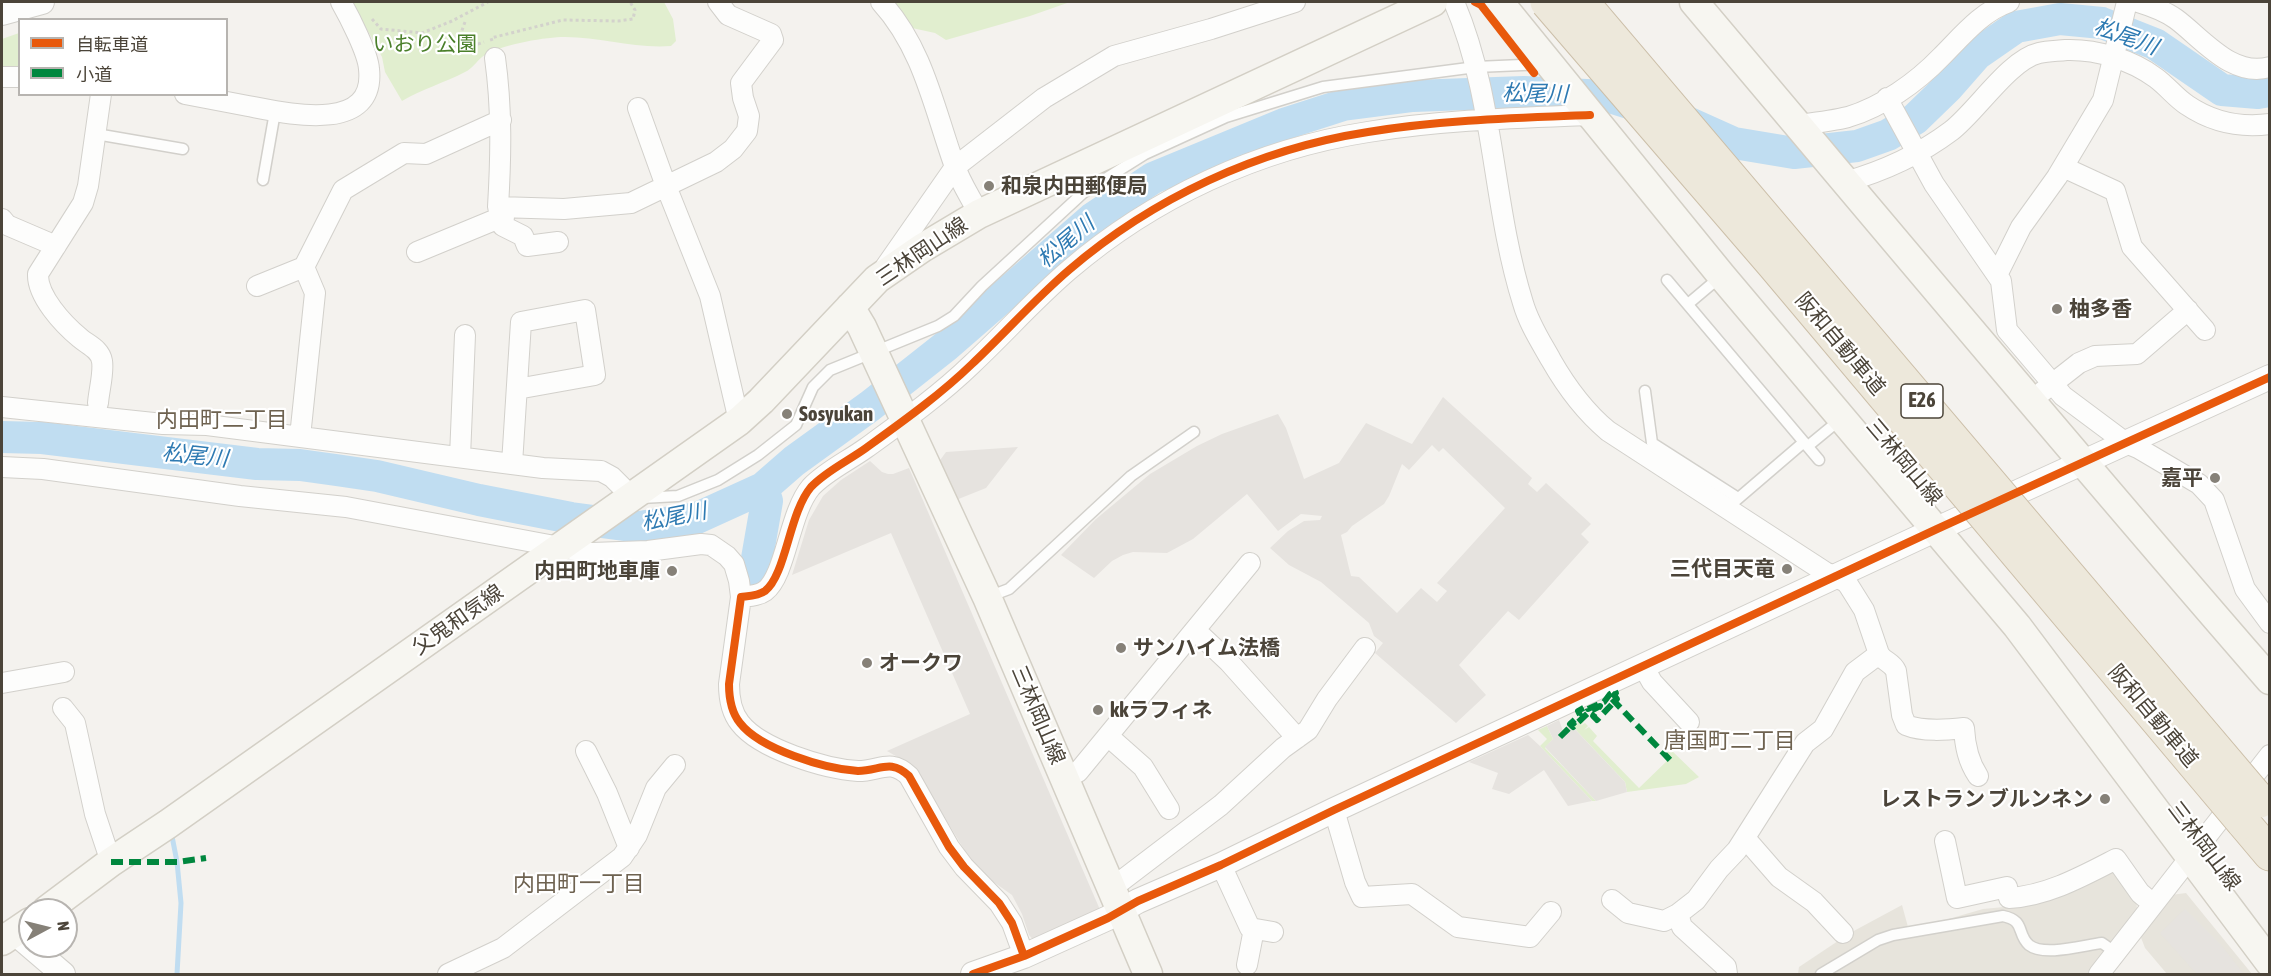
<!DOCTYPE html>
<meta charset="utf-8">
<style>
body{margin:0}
#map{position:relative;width:2271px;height:976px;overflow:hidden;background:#f4f2ee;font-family:"Asap Condensed","Noto Sans JP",sans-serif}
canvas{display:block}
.frame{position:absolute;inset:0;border:3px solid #4b4439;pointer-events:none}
.legend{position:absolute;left:18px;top:18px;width:210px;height:78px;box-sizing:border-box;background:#fff;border:2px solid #b7b4b0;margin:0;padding:8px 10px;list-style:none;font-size:18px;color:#4b4439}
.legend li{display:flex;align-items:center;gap:12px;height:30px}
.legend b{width:30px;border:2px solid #b7b4b0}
.north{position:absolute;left:18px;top:898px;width:60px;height:60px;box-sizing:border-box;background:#fff;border:2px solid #b7b4b0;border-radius:50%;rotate:83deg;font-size:16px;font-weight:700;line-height:24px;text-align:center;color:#4b4439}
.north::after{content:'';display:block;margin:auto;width:21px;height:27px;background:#868178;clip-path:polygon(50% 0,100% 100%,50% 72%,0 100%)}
</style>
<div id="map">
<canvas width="2271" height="976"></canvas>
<div class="frame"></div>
<ul class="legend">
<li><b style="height:8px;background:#e8590c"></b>自転車道</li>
<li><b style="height:8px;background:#00873e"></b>小道</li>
</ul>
<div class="north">N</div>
</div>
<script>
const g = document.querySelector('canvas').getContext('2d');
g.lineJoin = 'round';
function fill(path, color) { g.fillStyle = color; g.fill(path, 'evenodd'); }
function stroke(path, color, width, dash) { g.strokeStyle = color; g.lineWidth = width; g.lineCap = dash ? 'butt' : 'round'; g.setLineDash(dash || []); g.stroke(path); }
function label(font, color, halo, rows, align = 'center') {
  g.font = font + ' "Asap Condensed","Noto Sans JP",sans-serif'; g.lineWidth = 4.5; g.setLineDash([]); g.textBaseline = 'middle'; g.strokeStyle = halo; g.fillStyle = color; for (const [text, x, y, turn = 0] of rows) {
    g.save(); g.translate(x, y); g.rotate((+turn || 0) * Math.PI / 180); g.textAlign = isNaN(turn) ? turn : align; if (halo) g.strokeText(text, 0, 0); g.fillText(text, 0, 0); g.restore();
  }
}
fill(new Path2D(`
 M2117 870 2136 898 2137 909 2087 974H1798L1799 967 1850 933 1902 905 1908 927 1928 925 1983 909 2025 905 2084 886Z
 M2186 893 2252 974H2167L2145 948 2140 935 2171 895Z`), '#e7e4dc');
fill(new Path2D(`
 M352 2H664L673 19 676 41 671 46C634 49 598 36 561 37 541 38 498 45 482 57 476 62 472 69 465 72 444 83 422 89 402 101L385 72 382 57Z
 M893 2H1070L1030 16 946 40 935 33 912 28Z
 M19 33V68H2V39Z
 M1581 720 1584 722 1580 726 1585 723 1588 726 1584 730 1589 727 1597 736 1593 741 1639 788 1670 758 1666 753 1670 749 1699 777 1686 784 1627 792 1625 782 1573 727Z
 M1547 726 1553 739 1545 748 1596 801H1592L1540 746 1547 739 1538 730Z`), '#e1eecf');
fill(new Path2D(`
 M1443 397 1532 478 1528 484 1537 492 1546 483 1591 524 1581 534 1589 542 1519 620 1508 611 1459 665 1486 695 1456 723 1375 653 1383 643 1374 636 1369 623 1321 582 1289 565 1270 548 1288 531 1304 521 1320 520 1322 516 1301 514 1278 531 1247 494 1193 539 1167 553 1133 552 1123 555 1112 561 1094 578 1061 555 1096 519 1150 474 1197 446 1222 434 1278 414 1286 428 1304 479 1339 463 1366 423 1412 444ZM1432 445 1439 452 1443 448 1505 508 1437 583 1447 591 1437 602 1421 588 1397 613 1359 577 1351 576 1341 535 1347 532 1352 526 1384 504 1389 496 1402 464 1409 470Z
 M1018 447 986 488 956 500 938 463 946 452Z
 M870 461 882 472 888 474H893L909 468 1101 912 1035 942 1029 935 1022 914 1012 895 985 876 970 859 913 766 887 751 970 714 891 533 792 575 809 520 823 496 841 480Z
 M1559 720 1563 731 1570 724 1625 782 1627 792 1596 801 1545 747 1553 739 1547 726Z
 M1528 735 1540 746 1592 801 1568 806 1544 770 1509 794 1492 789 1498 773 1469 762Z
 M2185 909 2221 945 2244 974H2197L2160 933Z`), '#e6e3df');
stroke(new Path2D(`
 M171 831 177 862 181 903 177 974`), '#c0ddf1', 5);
stroke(new Path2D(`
 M2 437 42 438 257 464 300 465 336 470 377 476 479 500 571 518 639 527 697 518 763 488 794 461 870 406 946 346 1093 218 1153 178 1284 124 1343 105 1413 96 1524 92 1607 96 1685 121 1734 143 1794 153 1857 146 1888 135 1915 119 1948 87 1977 54 2016 27 2060 19 2102 23 2155 44 2222 90 2258 93 2270 91
 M755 570 767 501 763 488`), '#c0ddf1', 32);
const service = new Path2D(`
 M96 134 183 149
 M263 180 275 112
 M1667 280 1819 460
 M1688 304 1720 277
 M1645 391 1652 443 1738 498
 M1808 446 1842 418
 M641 498 678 496 718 480 758 455 796 425 813 387 830 370 938 326 954 316 982 286 1083 193 1145 154 1226 117 1323 87 1476 67 1545 64
 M1734 502 1804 442
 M988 597 1009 589 1131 476 1194 432
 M1821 974 1878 940 1893 935 2003 916C2026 921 2016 933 2029 945 2044 957 2084 945 2102 943L2115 952`);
const minor = new Path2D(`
 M881 2C923 48 934 108 954 164 960 182 971 198 979 214
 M1454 2C1495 97 1492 205 1523 303 1529 324 1541 342 1551 360 1567 388 1584 411 1608 431L1825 572 1846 582 1849 586 1864 610 1879 654 1855 672 1823 729 1805 743 1737 850 1719 869 1696 900 1678 914
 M2138 2C2151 6 2165 11 2176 19 2203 39 2232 78 2270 67
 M495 58C502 108 501 156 498 207L564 209 631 203 716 162 733 149 747 131 749 116 743 98 741 83 773 40 771 34 728 15 718 2
 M2 77H20
 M185 94C206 98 227 102 248 106 285 113 376 135 369 69 368 53 349 16 341 2
 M1887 98 1934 184 2001 281 2007 330 2063 396 2126 443 2138 448 2199 484 2214 500 2245 589 2270 623
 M638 108 666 186 710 296 739 421
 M1798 125C1814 123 1832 121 1848 117 1882 107 1917 82 1941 57 1962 36 1981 12 2009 2
 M2063 167 2115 191 2132 247 2205 330
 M1845 182C1884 171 1919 155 1951 131 1977 111 2009 60 2039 53 2048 51 2058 51 2066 50 2097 49 2132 60 2156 78 2167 86 2176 98 2187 105 2212 122 2240 128 2270 124
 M505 207 503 226 523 236 527 246 558 242
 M2 219 7 225 56 246
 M417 252 504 216
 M886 266 955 167 1044 98 1114 56 1211 29 1295 2
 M1997 275 2021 227 2057 177 2103 100 2127 2
 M257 286 304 267 343 190 404 153 426 154 501 120
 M2042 392 2079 363 2095 356 2137 354 2188 310
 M98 403C99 390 104 373 102 361 100 349 88 345 80 338 63 324 37 296 38 274L83 203 88 186 101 94
 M2 407 163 424 207 425 543 468 601 471 612 477 632 497
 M300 437 315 293 304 267
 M460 457 465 335
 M512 464 521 322 585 310 595 375 517 389
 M2 467 43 469 240 496 346 507 592 553 648 551 701 544 711 545 727 556 734 564 739 581 741 597
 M1195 630 1229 662 1297 738
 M1879 654C1884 662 1892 662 1896 671L1902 715 1906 725C1923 732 1946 730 1964 728 1965 746 1968 761 1978 776
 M1643 666 1652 682 1689 722
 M2 683 64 672
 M63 708 75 723 95 814 111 862
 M1108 736 1143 767 1169 809
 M586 751 607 793 629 848
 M1065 777 1078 772 1250 563
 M1334 810 1355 882 1362 897 1412 894 1458 927 1530 937 1551 912
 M1745 838 1779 877 1814 902 1843 933
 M1945 841 1957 898 2007 887 2009 898C2047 896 2083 876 2116 859L2140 893 2153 904
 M1221 865 1250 928 1273 932
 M1112 888 1221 805 1283 748 1308 730 1327 699 1365 648
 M1612 900 1628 913 1664 921 1678 914 1682 927 1726 967 1727 974
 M1024 956 1012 923 999 903 964 867 949 847 909 776C890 758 880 771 858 771 825 769 760 749 740 723 731 712 729 697 729 684L741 597C749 596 758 596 765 591 786 575 789 513 811 487 826 471 848 461 866 448 902 422 940 395 972 364 1005 333 1035 299 1069 270 1153 198 1258 149 1368 132 1441 120 1516 118 1590 115
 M1247 965 1254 929
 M448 974 503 948 622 857 637 835 656 788 675 765
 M2099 974 2270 755`);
const tertiary = new Path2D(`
 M2 13 42 2
 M15 933 63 974
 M973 974 1024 956 1108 918 1138 901 1221 865 1334 810 1937 529 2270 377`);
const secondary = new Path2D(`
 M1499 2 1721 275 2017 626 2270 963
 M1694 2C1885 228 2075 456 2270 680
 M850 307 862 327 987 597 1148 974
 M47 910 111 862 168 824 739 421 761 401 877 279 922 248 979 214 1433 2
 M2 941 30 922`);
const motorway = new Path2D(`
 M2243 822 2270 854`);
stroke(service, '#d2d0cb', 13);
stroke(minor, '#d2d0cb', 22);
stroke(tertiary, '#d2d0cb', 26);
stroke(secondary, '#d3cfc5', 31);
stroke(motorway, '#ccbfa9', 35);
stroke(new Path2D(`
 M372 19 381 29 422 33 452 21 488 2
 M465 22 461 33 463 42 478 44 484 42
 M492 41 491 38 563 20 618 21 633 19 635 10 630 2`), '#d3d2cc', 3, [3, 3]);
stroke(service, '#fdfdfc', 10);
stroke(minor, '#fdfdfc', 20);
stroke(tertiary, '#fdfdfc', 24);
stroke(secondary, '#f7f6f1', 28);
stroke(motorway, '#ede8db', 33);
const motorwayBridge = new Path2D(`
 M1547 2 1773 264 2243 822
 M1582 2 2260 801`);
stroke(motorwayBridge, '#ccbfa9', 35, []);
stroke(motorwayBridge, '#ede8db', 33);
stroke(new Path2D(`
 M1615 691 1616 693 1614 695 1617 699 1597 720 1593 716 1600 706 1589 712 1573 727 1570 724 1580 715 1578 711 1587 706 1588 709 1604 702 1610 694Z
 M1612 699 1672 762
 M1560 737 1575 722
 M111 862H177L206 858`), '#00873e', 6, [12, 6]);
stroke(new Path2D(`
 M1475 2 1481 5 1534 73
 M1024 956 1012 923 999 903 964 867 949 847 909 776C890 758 880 771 858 771 825 769 760 749 740 723 731 712 729 697 729 684L741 597C749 596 758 596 765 591 786 575 789 513 811 487 826 471 848 461 866 448 902 422 940 395 972 364 1005 333 1035 299 1069 270 1153 198 1258 149 1368 132 1441 120 1516 118 1590 115
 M973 974 1024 956 1108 918 1138 901 1221 865 1334 810 1937 529 2270 377`), '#e8590c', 8);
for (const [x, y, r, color] of [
 [989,186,6,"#868178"],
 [2057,309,6,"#868178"],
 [787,414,6,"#868178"],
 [2215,478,6,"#868178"],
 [1787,569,6,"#868178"],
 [672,571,6,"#868178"],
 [1121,648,6,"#868178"],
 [867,663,6,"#868178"],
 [1098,710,6,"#868178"],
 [2105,799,6,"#868178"]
]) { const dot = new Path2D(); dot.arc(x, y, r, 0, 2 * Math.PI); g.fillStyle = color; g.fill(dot); stroke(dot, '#fff', 2); }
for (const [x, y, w] of [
 [1922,401,42]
]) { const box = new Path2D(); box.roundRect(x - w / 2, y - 17, w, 34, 4.5); g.fillStyle = '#fff'; g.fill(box); stroke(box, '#4b4439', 1.5); }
label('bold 20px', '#4b4439', null, [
 ["E26",1922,401]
]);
label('21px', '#4a7f2a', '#fff', [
 ["いおり公園",425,44]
]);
label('bold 21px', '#4b4439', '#fff', [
 ["和泉内田郵便局",1001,186],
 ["柚多香",2069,309],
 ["Sosyukan",799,414],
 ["嘉平",2203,478,"right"],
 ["三代目天竜",1775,569,"right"],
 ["内田町地車庫",660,571,"right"],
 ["サンハイム法橋",1133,648],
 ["オークワ",879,663],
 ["kkラフィネ",1110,710],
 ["レストラン ブルンネン",2093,799,"right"]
], 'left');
label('21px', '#4b4439', '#fff', [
 ["三林岡山線",922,252,-34],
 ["阪和自動車道",1840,344,50],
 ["三林岡山線",1904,462,50],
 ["父鬼和気線",458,620,-35],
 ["三林岡山線",1038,715,67],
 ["阪和自動車道",2153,716,50],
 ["三林岡山線",2204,846,53]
]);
label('italic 22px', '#2e7ab2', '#fff', [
 ["松尾川",2126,37,20],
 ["松尾川",1535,94,1],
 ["松尾川",1066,242,-40],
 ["松尾川",195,456,6],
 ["松尾川",674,517,-11]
]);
label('22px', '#6e6250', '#fff', [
 ["内田町二丁目",222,420],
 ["唐国町二丁目",1730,741],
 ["内田町一丁目",579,884]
]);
</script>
